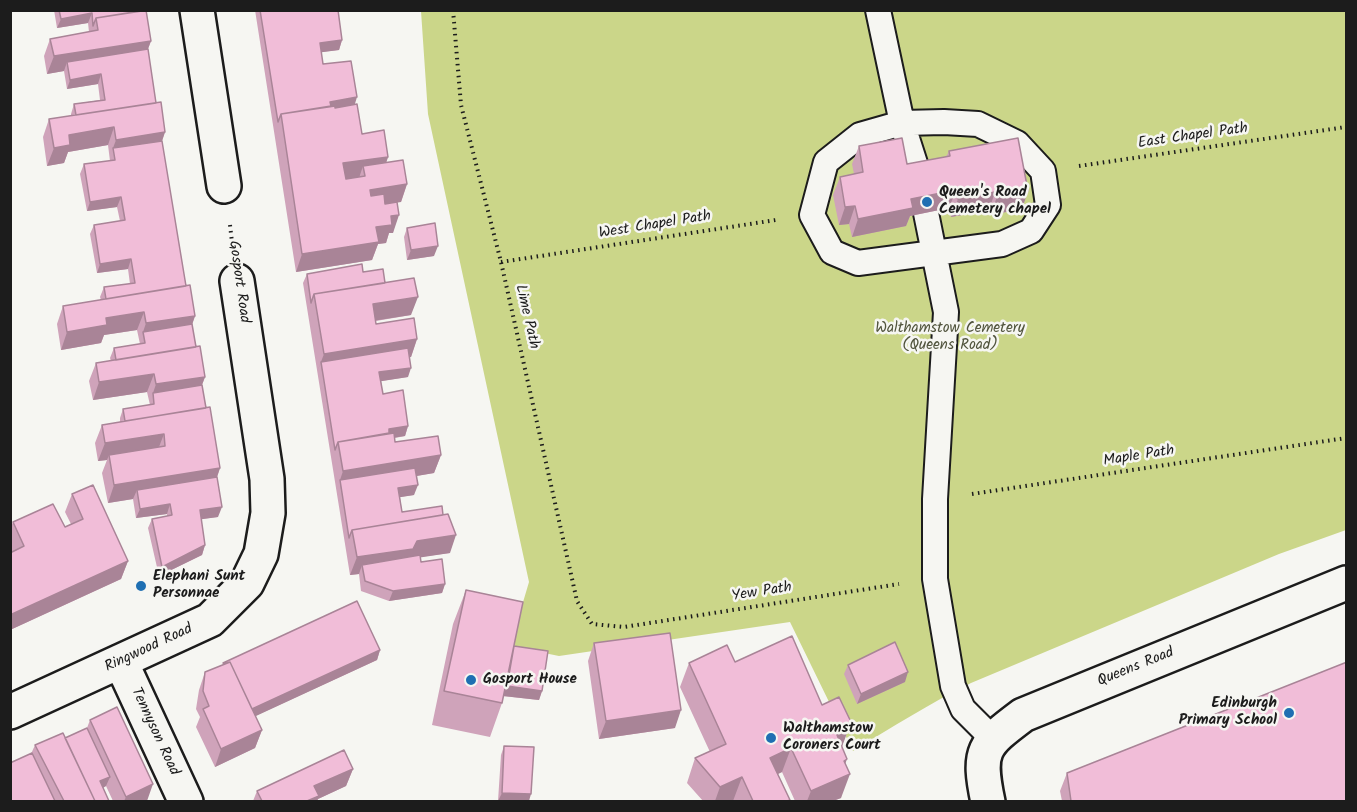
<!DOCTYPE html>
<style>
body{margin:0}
#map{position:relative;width:1357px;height:812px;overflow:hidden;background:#f6f6f2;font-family:Kalam,sans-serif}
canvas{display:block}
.frame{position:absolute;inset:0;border:12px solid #1c1c1c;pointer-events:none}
</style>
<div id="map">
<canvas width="1357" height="812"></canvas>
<div class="frame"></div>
</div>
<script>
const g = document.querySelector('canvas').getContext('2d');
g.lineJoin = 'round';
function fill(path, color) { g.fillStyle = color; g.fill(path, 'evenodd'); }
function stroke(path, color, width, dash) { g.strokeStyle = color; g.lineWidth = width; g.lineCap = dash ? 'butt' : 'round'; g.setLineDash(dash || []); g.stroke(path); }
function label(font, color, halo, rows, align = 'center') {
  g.font = font + ' Kalam,sans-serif'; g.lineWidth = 5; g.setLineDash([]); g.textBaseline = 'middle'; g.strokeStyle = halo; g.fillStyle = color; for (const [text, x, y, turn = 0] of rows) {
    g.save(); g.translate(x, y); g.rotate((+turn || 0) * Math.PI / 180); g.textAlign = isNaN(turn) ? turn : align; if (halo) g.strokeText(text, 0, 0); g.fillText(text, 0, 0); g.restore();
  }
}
fill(new Path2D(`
 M421 11H1346V530L1279 554 971 683C929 704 892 727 853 751L790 622 559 656 510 646 529 582 428 114Z`), '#cbd689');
const lane = new Path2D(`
 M878 10 902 123 920 179
 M944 122 978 124 1017 143 1043 171 1048 205 1031 231 1002 244 858 263 832 252 812 215 826 162 860 135 902 123Z
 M926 213 946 312 935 499V579L953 686 963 709 992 738`);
const street = new Path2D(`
 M197 10 224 186
 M121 662 186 802
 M10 712 210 620 247 583 261 554 268 513 267 479 237 281`);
const secondary = new Path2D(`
 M988 802C977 750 983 745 1023 715L1346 583`);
stroke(lane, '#1c1c1c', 28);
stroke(street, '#1c1c1c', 38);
stroke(secondary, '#1c1c1c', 38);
stroke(new Path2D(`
 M453 10 461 105 501 262 577 601 592 624 624 627 899 584
 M1079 166 1346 127
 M230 225 232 242
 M501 262 776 220
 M972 494 1346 438`), '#1c1c1c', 4, [1.5, 4.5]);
stroke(lane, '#f6f6f2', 24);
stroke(street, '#f6f6f2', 33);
stroke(secondary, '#f6f6f2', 33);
fill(new Path2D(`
 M54 10H142L151 41 148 49 156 103 165 132 162 141 186 286 195 316 192 324 196 347 205 377 202 385 206 408 220 468 217 477 218 517 201 519 205 545 202 555 159 576 148 528 152 519 167 516V514L136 518 133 499 108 503 102 473 107 460 98 461 95 443 102 425 120 422V418L123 409 150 405 147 392 93 400 89 381 96 363 111 361 110 358 114 348 140 344 137 330 104 335 101 343 61 350 57 324 63 306 101 300 100 297 104 287 130 284 128 269 97 273 90 234 94 225 120 221 117 207 87 211 80 174 84 164 110 161 108 145 68 152 64 163 47 166 43 137 49 119 71 116V114L74 104 100 100 98 84 67 89 64 71 47 74 44 56 50 39 89 32 88 23 57 28Z
 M255 10H338L342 40 339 50 321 52 323 64 355 105 362 134 388 157 386 163 407 184 401 202H397L393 233H389L386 243 378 244 372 260 296 272Z
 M859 146 907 164 946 157 949 151 1022 209 990 215 989 210 951 217 949 208 910 216 906 226 852 237 849 224 839 225 833 195 840 177 854 174 852 164Z
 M407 228 434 256 407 260 404 237Z
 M363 272 385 283 411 315 376 321V324L417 339 411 357H409L408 377 381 381 383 394 408 426 405 436 395 438V442L441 455 434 473 416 476 414 495 400 497 402 512 450 553 420 557 421 562 445 584 442 593 389 601 361 591 359 574 350 575 303 283 307 274Z
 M72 494 128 561 121 579 10 630V553L12 552 10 549V528L13 522 65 527 71 524 65 512Z
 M466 590 514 646 542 691 539 700 503 696 502 703 490 737 432 725 453 624Z
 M594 643 675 728 599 739 588 661Z
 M380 650 377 660 255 716 262 730 255 748 215 767 196 727 200 717 196 709 199 690 205 672 223 665V663Z
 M735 662 842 747 845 764 841 798 833 801H795L782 772 778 774 790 800V801H703L687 783 695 758 710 752 680 687 689 663Z
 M848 665 905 682 857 704 844 674Z
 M90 720 147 801H113L106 786 103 788 109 801H10L35 745 65 738 87 728Z
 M504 746 529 801H498L501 755Z
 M353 769 346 786 318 799 317 801H253L257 791Z
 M1067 773 1347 801H1062L1060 791Z`), '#cfa3ba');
fill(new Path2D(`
 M92 13 88 23 57 28 61 19Z
 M342 40 339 50 316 53 320 43Z
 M151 41 144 59 67 62 64 71 47 74 54 56Z
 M101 74 98 84 67 89 70 80Z
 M357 97 354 107 327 111 330 102Z
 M114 127 108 145 68 152 64 163 47 166 54 148 69 135Z
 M165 132 159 150 113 148 116 140Z
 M388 157 382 175 365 176 363 166 359 178 337 181 343 163Z
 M407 184 401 202 364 208 370 190Z
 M956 190 949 208 910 216 906 226 852 237 858 219 911 199Z
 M1028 191 1022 209 990 215 997 197Z
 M995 192 989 210 951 217 958 199Z
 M121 197 117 207 87 211 90 202Z
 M855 206 849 224 839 225 845 207Z
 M399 215 393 233H389L386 243 378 244 372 260 296 272 302 254 376 227 391 216Z
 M438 246 434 256 407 260 411 250Z
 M131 259 128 269 97 273 100 264Z
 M418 297 411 315 366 322 373 304Z
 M144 312 137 330 104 335 101 343 61 350 67 332 106 318Z
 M195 316 189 334 143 332 146 323Z
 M417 339 411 357 322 371 321 362 317 372 324 354Z
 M411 368 408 377 376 382 379 372Z
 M154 374 147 392 93 400 99 382Z
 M205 377 198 395 153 393 156 384Z
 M408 426 405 436 385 439 389 429Z
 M164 434 157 452 109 455 107 460 98 461 105 443Z
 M441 455 434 473 341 489 340 480 343 471Z
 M220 468 214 486 137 490 133 499 108 503 114 485Z
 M418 485 414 495 395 498 398 488Z
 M170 504 167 514 136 518 140 509Z
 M222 507 218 517 196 520 200 510Z
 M456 535 450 553 410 559 362 565 359 574 350 575 357 557 417 541Z
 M205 545 202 555 159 576 162 567Z
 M128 561 121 579 10 630V615Z
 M445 584 442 593 389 601 393 591Z
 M380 650 377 660 243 722 246 712Z
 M908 672 905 682 857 704 861 694Z
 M507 686 542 691 539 700 503 696Z
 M681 710 675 728 599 739 606 721Z
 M851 722 842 747 837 735 843 725Z
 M262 730 255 748 215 767 221 749Z
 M791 748 782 772 761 782 770 758Z
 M847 759 840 778 850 774 841 798 833 801H807L811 791 844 761Z
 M353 769 346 786 318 799 317 801H307L314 786Z
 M110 777 106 786 97 791 100 781Z
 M742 777 733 801H715L720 787Z
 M153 784 147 801H124L126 797Z
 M502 793 531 794 529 801H498Z`), '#a98497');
const building = new Path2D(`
 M59 10H142V11L96 18 93 26 92 13 61 19Z
 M146 10 151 41 54 56 50 39 98 30 96 18Z
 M260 10H338L342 40 320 43 323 64 351 61 357 97 330 102 331 106 281 114 278 122Z
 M148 49 156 103 76 115 74 104 105 100 101 74 70 80 67 62Z
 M161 102 165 132 116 140 114 127 69 135 70 145 54 148 49 119Z
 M357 104 362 134 384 130 388 157 343 163 346 179 365 176 363 166 403 160 407 184 370 190 371 196 384 194 385 204 397 202 399 215 391 216 392 225 376 227 379 242 302 254 281 114 335 106V108Z
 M902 138 907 164 950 156 949 151 1018 138 1028 191 997 197 995 192 958 199 956 190 911 199 913 208 858 219 855 206 845 207 840 177 863 172 859 146Z
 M162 141 186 286 106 299 104 287 135 283 131 259 100 264 94 225 125 220 121 197 90 202 84 164 115 160 113 148Z
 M435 223 438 246 411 250 407 228Z
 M362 264 363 272 383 269 385 283 314 294 311 303 307 274Z
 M414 278 418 297 373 304 376 324 414 318 417 339 324 354 314 294Z
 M190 285 195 316 146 323 144 312 106 318 107 325 67 332 63 306Z
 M192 324 196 347 116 360 114 348 145 343 143 332Z
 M200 346 205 377 156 384 154 374 99 382 96 363Z
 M408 348 411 368 379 372 383 394 403 390 408 426 389 429V433L338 442 335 450 321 362Z
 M202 385 206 408 125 421 123 409 154 404 153 393Z
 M210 407 220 468 114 485 109 455 165 446 164 434 105 443 102 425Z
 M394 433 395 442 438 436 441 455 343 471 338 442Z
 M415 468 418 485 398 488 402 512 442 506 443 515 352 530 349 538 340 480Z
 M217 477 222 507 200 510 205 545 162 567 152 519 172 515 170 504 140 509 137 490Z
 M93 485 128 561 10 615V553L24 546 13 522 53 504 65 527 83 519 72 494Z
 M448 514 456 535 417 541 413 549 357 557 352 530Z
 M420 555 421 562 442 559 445 584 393 591 365 581 362 565Z
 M466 590 523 602 502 703 444 691Z
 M357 601 380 650 252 709 230 662 224 664 223 663Z
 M670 633 681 710 606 721 594 643Z
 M792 636 822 705 839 697 851 722 843 725 845 731 837 735 847 759 844 761 850 774 811 791 791 748 770 758 790 800 787 801H753L742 777 720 787 695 758 726 744 689 663 727 645 735 662Z
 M895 642 908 672 861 694 848 665Z
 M514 646 548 651 542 691 507 686Z
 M230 662 262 730 221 749 203 709 209 706 203 691 205 672Z
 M1347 662V801H1071L1067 773Z
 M117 707 153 784 126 797 90 720Z
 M87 728 110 777 100 781 109 801H95L65 738Z
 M63 733 95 801H64L35 745Z
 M504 746 534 747 531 794 502 793Z
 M344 750 353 769 314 786 319 796 307 801H262L257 791Z
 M32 753 55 801H10V763Z`);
fill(building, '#f1bdd8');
stroke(building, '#a98497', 1.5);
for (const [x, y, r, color] of [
 [927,202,6,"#1f6fb2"],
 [141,586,6,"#1f6fb2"],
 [471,680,6,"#1f6fb2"],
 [1289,713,6,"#1f6fb2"],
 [771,738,6,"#1f6fb2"]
]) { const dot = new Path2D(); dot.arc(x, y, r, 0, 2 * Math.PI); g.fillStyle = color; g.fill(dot); stroke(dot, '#f6f6f2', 2); }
label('15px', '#1c1c1c', '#f6f6f2', [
 ["East Chapel Path",1193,137,-8],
 ["West Chapel Path",655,226,-9],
 ["Gosport Road",238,282,82],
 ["Lime Path",526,317,77],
 ["Maple Path",1139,457,-9],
 ["Yew Path",762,593,-9],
 ["Ringwood Road",149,649,-25],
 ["Queens Road",1136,668,-22],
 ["Tennyson Road",154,732,65]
]);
label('bold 15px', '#1c1c1c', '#f6f6f2', [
 ["Queen's Road",939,193],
 ["Cemetery chapel",939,210],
 ["Elephani Sunt",153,577],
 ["Personnae",153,594],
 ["Gosport House",483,680],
 ["Edinburgh",1277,704,"right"],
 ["Primary School",1277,721,"right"],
 ["Walthamstow",783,729],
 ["Coroners Court",783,746]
], 'left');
label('15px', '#51543d', '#f6f6f2', [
 ["Walthamstow Cemetery",950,329],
 ["(Queens Road)",950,346]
]);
</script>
